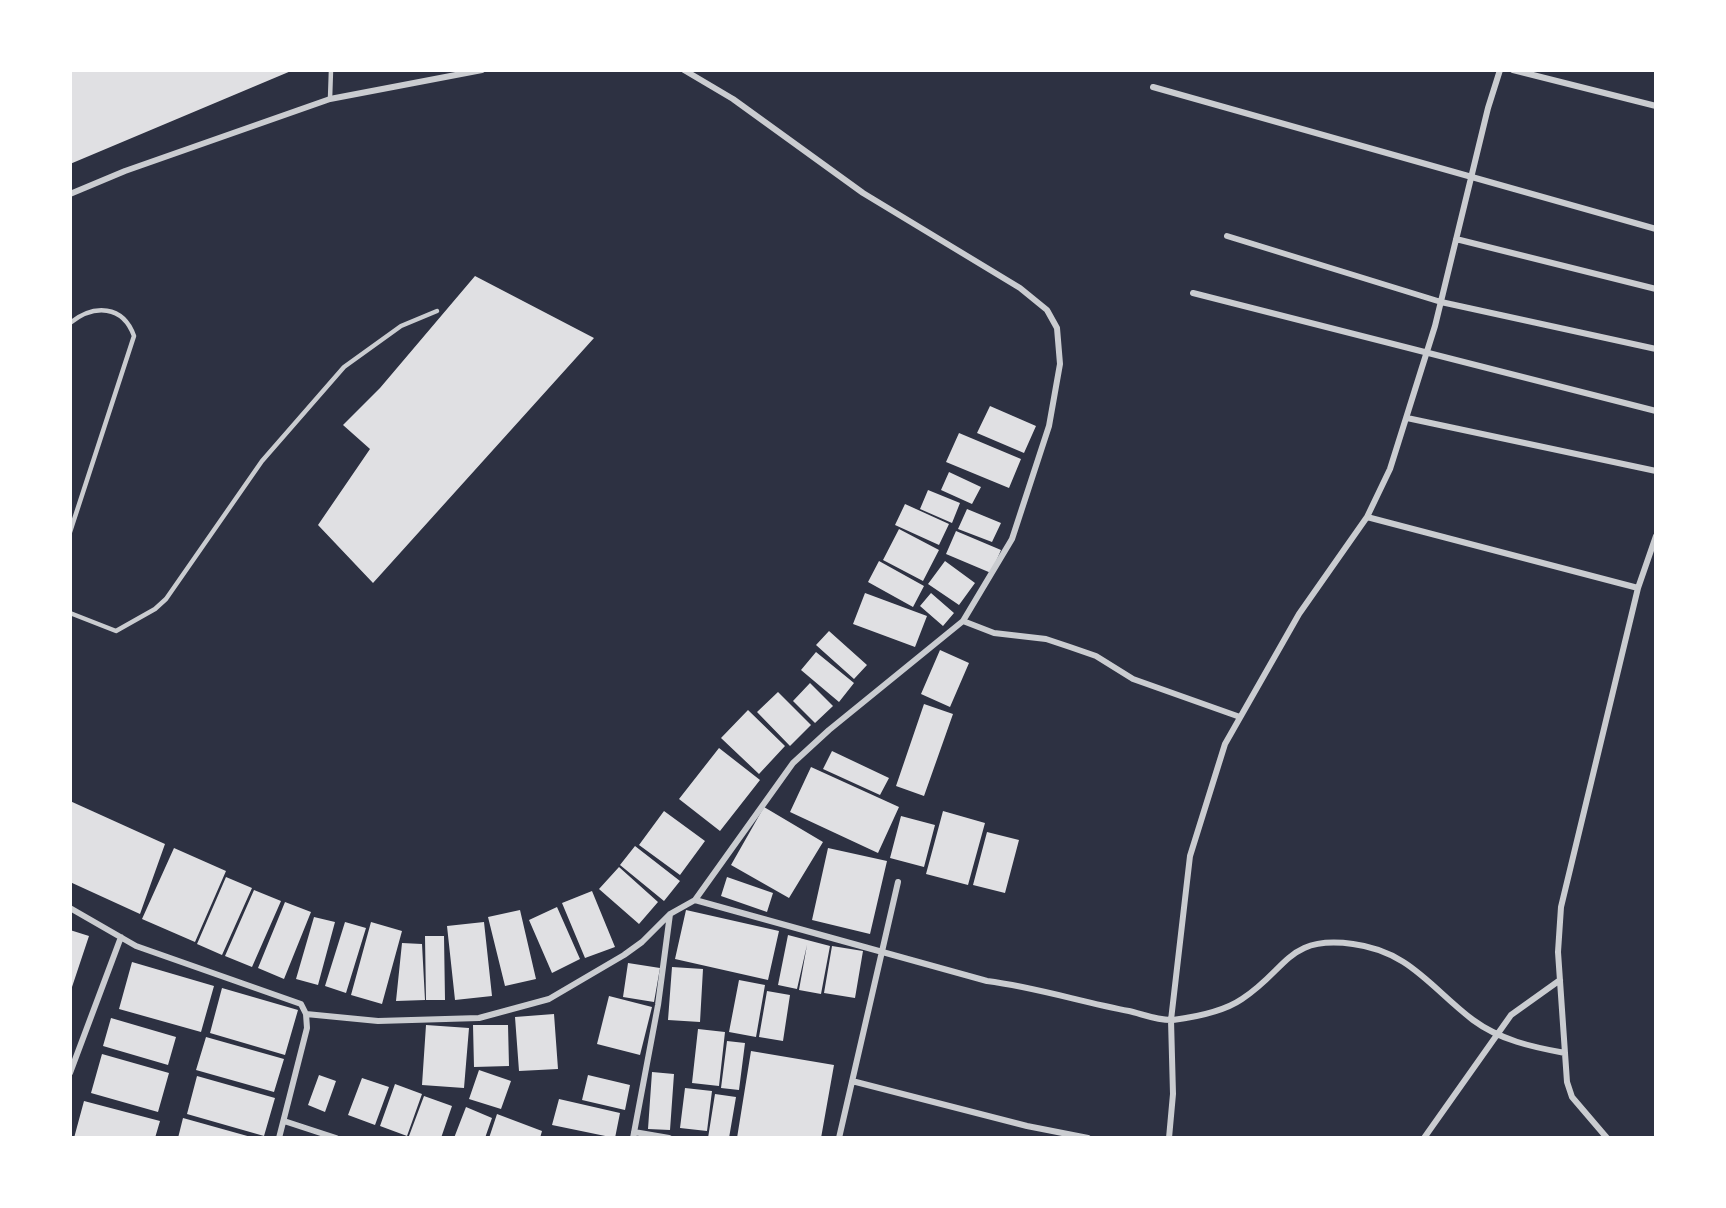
<!DOCTYPE html>
<style>
body{margin:0}
#map{position:relative;width:1726px;height:1208px;overflow:hidden;background:#2d3142;font-family:Lato,sans-serif}
canvas{display:block}
.frame{position:absolute;inset:0;border:72px solid #fff;pointer-events:none}
</style>
<div id="map">
<canvas width="1726" height="1208"></canvas>
<div class="frame"></div>
</div>
<script>
const g = document.querySelector('canvas').getContext('2d');
g.lineJoin = 'round';
function fill(path, color) { g.fillStyle = color; g.fill(path, 'evenodd'); }
function stroke(path, color, width, dash) { g.strokeStyle = color; g.lineWidth = width; g.lineCap = dash ? 'butt' : 'round'; g.setLineDash(dash || []); g.stroke(path); }
fill(new Path2D(`
 M70 71H291L70 164Z
 M475 276 594 338 373 583 318 525 370 449 343 425 380 388Z
 M990 406 1036 426 1024 453 977 433Z
 M959 433 1021 459 1009 488 946 462Z
 M949 472 981 487 972 504 941 490Z
 M928 490 960 503 952 523 920 509Z
 M905 504 949 524 939 545 895 525Z
 M967 509 1001 523 992 542 958 529Z
 M899 529 939 550 923 581 883 560Z
 M956 531 1001 550 991 573 946 554Z
 M879 561 924 586 913 607 868 582Z
 M945 561 975 583 959 605 928 584Z
 M865 593 927 616 915 647 853 624Z
 M931 593 954 613 943 626 920 606Z
 M829 631 867 665 854 679 816 645Z
 M940 650 969 663 950 707 921 694Z
 M816 652 854 683 839 702 801 670Z
 M810 683 833 706 815 723 793 701Z
 M778 692 811 725 790 746 757 712Z
 M924 704 953 714 924 796 896 786Z
 M748 710 785 746 759 774 721 738Z
 M719 748 760 780 720 831 679 799Z
 M832 751 889 778 880 795 823 769Z
 M811 767 899 807 878 853 790 812Z
 M70 801 165 844 140 914 70 882Z
 M764 807 823 842 789 898 731 865Z
 M664 811 705 841 680 875 639 845Z
 M943 811 985 823 968 885 926 874Z
 M901 816 935 825 924 867 890 858Z
 M987 832 1019 840 1005 893 973 885Z
 M635 846 680 881 664 901 620 865Z
 M174 848 226 871 195 942 142 919Z
 M828 848 887 861 870 934 812 920Z
 M619 867 658 902 639 924 599 889Z
 M226 877 252 888 222 955 197 944Z
 M727 877 773 893 767 912 721 896Z
 M254 890 281 901 252 967 225 956Z
 M592 891 615 947 585 958 562 903Z
 M285 902 311 912 284 979 258 968Z
 M557 907 580 959 552 973 529 920Z
 M520 910 536 979 505 986 488 917Z
 M686 910 779 931 768 980 675 959Z
 M314 917 335 922 318 985 296 979Z
 M345 922 366 928 346 993 325 986Z
 M371 922 402 931 382 1004 351 995Z
 M484 922 492 996 455 1000 447 926Z
 M70 930 89 936 71 990H70Z
 M788 935 830 946 821 994 799 990 807 945 797 989 778 985Z
 M425 936H444L445 1000H426Z
 M402 943 422 944 425 1000 396 1001Z
 M832 946 863 951 855 998 824 993Z
 M132 962 214 986 201 1032 119 1009Z
 M628 963 660 968 654 1002 623 997Z
 M672 967 703 969 700 1022 668 1020Z
 M739 980 765 985 756 1037 729 1032Z
 M222 988 298 1010 285 1055 210 1033Z
 M767 991 790 995 783 1041 759 1037Z
 M609 996 652 1007 640 1055 597 1044Z
 M554 1014 558 1069 519 1071 515 1017Z
 M111 1018 176 1037 168 1065 103 1046Z
 M426 1025 469 1028 464 1088 422 1085Z
 M473 1025H508L509 1066 474 1067Z
 M698 1029 725 1032 719 1086 692 1083Z
 M206 1037 284 1059 274 1092 196 1070Z
 M727 1041 745 1043 739 1090 721 1088Z
 M751 1051 834 1065 821 1138H737Z
 M102 1054 169 1073 158 1112 91 1093Z
 M479 1070 511 1081 501 1109 469 1099Z
 M652 1072 674 1074 670 1130 648 1129Z
 M319 1075 336 1081 325 1112 308 1105Z
 M588 1075 630 1085 625 1110 582 1100Z
 M197 1076 275 1098 264 1136 187 1114Z
 M362 1078 389 1087 375 1125 348 1115Z
 M395 1084 422 1094 407 1136 380 1126Z
 M685 1088 712 1091 707 1131 680 1128Z
 M715 1094 736 1097 729 1138H708Z
 M424 1096 452 1106 441 1138 409 1136Z
 M559 1099 620 1113 615 1138 552 1125Z
 M84 1101 160 1121 155 1138H74Z
 M466 1107 492 1118 485 1138H454Z
 M497 1114 542 1131 540 1138H489Z
 M183 1118 251 1137V1138H178Z`), '#e0e0e3');
stroke(new Path2D(`
 M330 99 331 70
 M70 323C94 304 123 305 134 336L70 532
 M70 613 116 631 155 609 166 599 262 461 344 367 401 326 437 311`), '#caccd0', 4.5);
stroke(new Path2D(`
 M684 70 733 99 863 193 1020 288 1047 310 1057 328 1060 364 1049 426 1012 539 963 621
 M1513 70 1656 106
 M1153 87 1656 229
 M70 194 125 171 330 99 482 70
 M1227 236 1441 302 1656 349
 M1456 239 1656 289
 M1193 293 1656 411
 M1407 418 1656 471
 M1367 517 1638 588
 M695 900 987 981C1035 987 1081 1002 1129 1011 1142 1014 1159 1021 1173 1020 1196 1017 1223 1012 1242 999 1288 969 1287 935 1353 944 1409 951 1431 988 1473 1020 1500 1040 1532 1047 1565 1053
 M70 908 136 946 301 1004 306 1014 307 1028 279 1138
 M306 1014 378 1021 479 1018 549 999 624 955 642 942 670 914 695 900 793 763 829 730 963 621 994 633 1046 639 1070 647 1096 656 1133 679 1240 717
 M70 1073 121 937
 M852 1081 1027 1126 1088 1138
 M284 1121 336 1138
 M634 1132 669 1138
 M633 1138 658 1005 670 914
 M839 1138 898 882
 M1169 1138 1173 1094 1171 1020 1190 856 1225 744 1299 614 1367 517 1390 469 1435 326 1488 108 1500 70
 M1424 1138 1511 1015 1560 980
 M1607 1138 1572 1097 1567 1082 1558 952 1561 907 1638 588 1656 536`), '#caccd0', 6);
</script>
